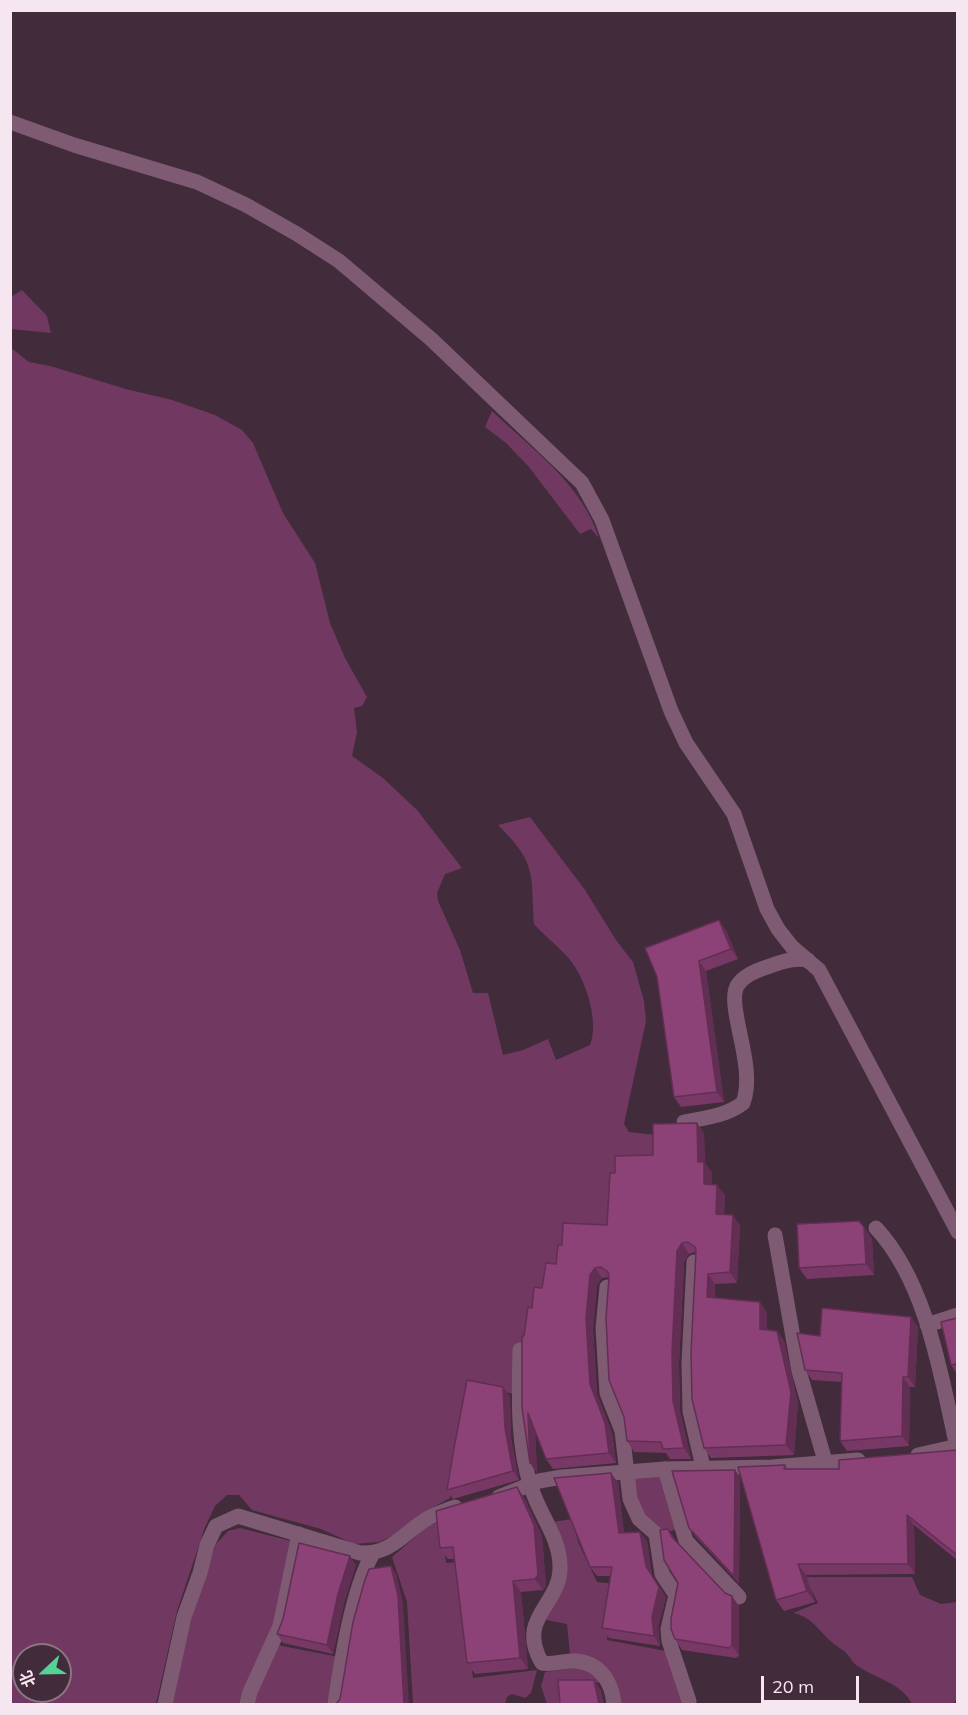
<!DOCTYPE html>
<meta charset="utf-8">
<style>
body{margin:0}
#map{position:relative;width:968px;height:1715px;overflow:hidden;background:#422b3a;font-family:Mulish,"Noto Sans SC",sans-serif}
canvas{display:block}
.frame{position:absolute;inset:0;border:12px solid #f5e6ef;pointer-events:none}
.north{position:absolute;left:12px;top:1643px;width:60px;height:60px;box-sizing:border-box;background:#422b3a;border:2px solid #8a7682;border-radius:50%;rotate:248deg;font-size:16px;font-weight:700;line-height:24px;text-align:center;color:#f5e6ef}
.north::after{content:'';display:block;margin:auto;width:21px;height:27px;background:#53d396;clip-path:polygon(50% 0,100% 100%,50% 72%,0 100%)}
.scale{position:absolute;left:761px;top:1676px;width:98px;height:27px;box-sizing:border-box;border:3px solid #f5e6ef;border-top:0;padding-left:8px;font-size:18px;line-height:21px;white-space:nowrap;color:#f5e6ef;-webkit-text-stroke:4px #422b3a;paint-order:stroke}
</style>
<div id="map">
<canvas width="968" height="1715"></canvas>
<div class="frame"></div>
<div class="north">北</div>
<div class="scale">20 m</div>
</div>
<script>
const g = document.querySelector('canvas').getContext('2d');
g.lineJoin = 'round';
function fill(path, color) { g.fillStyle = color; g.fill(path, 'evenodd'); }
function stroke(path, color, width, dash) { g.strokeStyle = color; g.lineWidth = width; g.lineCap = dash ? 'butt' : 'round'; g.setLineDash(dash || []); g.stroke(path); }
fill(new Path2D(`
 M22 290 47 316 51 333 11 329V297Z
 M10 347 29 362 50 366 126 389 172 400 215 415 242 430 253 443 283 513 315 563 330 623 345 658 367 697 362 706 354 708 357 732 352 756 383 778 417 810 462 868 445 874 437 893 438 901 460 950 473 993H488L503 1055 523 1050 548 1039 556 1060 590 1045C599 1022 587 984 573 964 563 949 546 938 534 924 531 872 537 864 498 825L530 817 585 890 616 940 633 962 644 1001 646 1021 624 1124 629 1132 656 1135 657 1160 611 1231 566 1252 529 1343 517 1344 514 1394 472 1385 450 1498 424 1512 394 1535 379 1542 354 1544 321 1529 252 1510 239 1495H227L215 1506 205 1527 177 1611 156 1704H11ZM24 1655H60V1691H24Z
 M492 411C532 449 582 484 599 538L591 529 580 534 529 467 506 443 485 427Z
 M634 1477H661L680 1529 661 1533 639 1510Z
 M573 1519 578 1542 597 1582 616 1584 607 1640 666 1651 683 1704H619L616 1688 570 1654 567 1624 546 1620 559 1592 552 1522Z
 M441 1521 446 1563 458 1562 473 1678 537 1670 531 1693 525 1698 512 1694 507 1697 505 1704H413L407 1602 392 1557 428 1526Z
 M240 1528 291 1541 277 1626 244 1704H172L190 1617 216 1544 228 1531Z
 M805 1577H912L920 1595 941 1604 957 1602 958 1695 954 1704H912C902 1683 874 1678 856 1665 852 1662 851 1658 847 1654 843 1649 837 1647 833 1643 818 1631 813 1617 793 1613L818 1603Z
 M277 1645 339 1657 332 1704H250Z
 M576 1668 585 1669 607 1682 563 1685 564 1704H547L541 1686 545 1672Z`), '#713961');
stroke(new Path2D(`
 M684 1122C705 1118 726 1116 743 1103 757 1067 726 1008 737 986 743 976 754 972 764 968 779 963 792 957 808 960
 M876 1228C927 1283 941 1376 957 1447
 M775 1235 799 1371 825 1461
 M694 1262 689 1363 690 1411 703 1467
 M607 1287 603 1328 607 1393 622 1431 630 1499 639 1519 656 1534 662 1574 676 1595 668 1629 669 1641 689 1701
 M927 1325 958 1315
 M520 1350C519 1396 517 1443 531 1487 539 1514 559 1536 560 1565 562 1605 515 1617 542 1663 554 1665 565 1660 576 1661 601 1663 612 1683 614 1704
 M665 1469 686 1541 739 1597
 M247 1704 250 1692 280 1626 299 1534
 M335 1704C341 1662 352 1590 373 1553`), '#7e5b72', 15);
stroke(new Path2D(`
 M10 122 74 145 197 182 246 205 297 234 339 261 431 339 582 483 602 520 671 711 686 743 734 814 767 909 778 929 792 947 819 970 958 1232
 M918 1455 958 1446
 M499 1497 539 1481 562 1477 665 1469 772 1467 858 1460
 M165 1704 184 1617 200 1573 207 1545 216 1526 238 1516 360 1553C391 1554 402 1535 425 1520 434 1514 445 1511 455 1507`), '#7e5b72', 15);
fill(new Path2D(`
 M726 930 738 959 706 971 724 1102 681 1107 674 1097 657 977Z
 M697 1123 704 1134 705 1163 712 1173 711 1185 725 1195 724 1215H733L740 1226 737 1283 715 1284V1298L767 1312V1330L777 1331 784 1341 798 1403 794 1455 711 1458 704 1448 696 1253 695 1252 689 1254 684 1262 679 1363 680 1411 691 1459H670L666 1453 634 1452 627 1441 609 1277 602 1278 597 1285 593 1329 597 1394 612 1433 616 1463 553 1469 546 1459 535 1432 537 1473 530 1463 524 1336 532 1308 556 1264 562 1245 607 1225 615 1173 653 1155Z
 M859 1221 872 1239 874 1275 807 1279 799 1268Z
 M911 1317 918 1327 915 1387H910L909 1446 847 1451 840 1441 842 1382 812 1380 805 1370 820 1336Z
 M957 1318V1374L951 1365Z
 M510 1396 511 1438 519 1480 453 1499 447 1490Z
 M957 1450V1560L914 1525 915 1574 806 1575 815 1602 784 1611 776 1600 785 1465 788 1469H839Z
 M611 1473 618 1483 624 1533 647 1541 652 1576 666 1597 658 1627 660 1646 609 1638 602 1628 610 1576H597L590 1567Z
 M740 1477 739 1583 695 1536 689 1528Z
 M525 1499 542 1536 546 1586 543 1590 521 1592 528 1669 475 1674 467 1663 454 1559H448L440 1548Z
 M668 1529 677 1543 725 1593 739 1606V1656L736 1658 682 1650 675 1639 678 1583Z
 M356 1565 344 1603 333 1654 283 1643 277 1634 283 1619Z`), '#783866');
fill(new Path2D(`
 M719 920 726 930 738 959 731 949Z
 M699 961 706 971 724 1102 717 1092Z
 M697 1123 704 1134 705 1163 712 1173 711 1195 704 1184 698 1162Z
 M717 1185 725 1195 723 1224 716 1214Z
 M733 1215 740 1226 737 1283 730 1272Z
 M864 1227 872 1239 874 1275 866 1264Z
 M682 1243 689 1254 684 1262 679 1363 680 1411 691 1459 684 1448 673 1401 672 1353 677 1251Z
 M595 1268 602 1278 597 1285 593 1329 597 1394 612 1433 616 1463 609 1453 590 1384 586 1318 590 1275Z
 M708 1274 715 1284 714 1307 707 1297Z
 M760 1302 767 1312V1340L760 1329Z
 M911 1317 918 1327 915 1387 908 1377Z
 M777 1331 784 1341 798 1403 794 1455 786 1445Z
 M903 1377 910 1387 909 1446 902 1436Z
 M503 1387 510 1396 511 1438 519 1480 513 1471 505 1428Z
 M528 1413 535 1423 537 1473 530 1463Z
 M735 1470 740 1477 739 1583 734 1576Z
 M611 1473 618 1483 625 1543 619 1533Z
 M517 1487 525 1499 542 1536 546 1586 543 1590 535 1579Z
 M907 1515 914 1525 915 1574 908 1564Z
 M640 1532 647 1541 652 1576 666 1597 658 1627 660 1646 654 1636 646 1566Z
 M350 1556 356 1565 344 1603 333 1654 327 1645 338 1594Z
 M798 1564 806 1575 815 1602 807 1591Z
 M391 1566 396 1573 403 1602 409 1704H404Z
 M513 1581 521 1592 528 1669 520 1658Z
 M732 1596 739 1606V1656L732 1645Z
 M594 1680 601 1690 604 1704H599Z`), '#622e53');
const building = new Path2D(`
 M719 920 731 949 699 961 717 1092 674 1097 657 977 645 948Z
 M697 1123 698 1162H704V1184L717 1185 716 1214 733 1215 730 1272 708 1274 707 1297 760 1302V1329L777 1331 791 1392 786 1445 704 1448 692 1399 691 1353 696 1251 695 1247 688 1242 682 1243 677 1251 672 1353 673 1401 684 1448 663 1449 661 1442 627 1441 624 1417 609 1380 606 1318 609 1277 608 1272 601 1267 595 1268 590 1275 586 1318 590 1384 605 1423 609 1453 546 1459 528 1413 530 1463 522 1408V1336H524L528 1307 532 1308 534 1287 542 1288 546 1263 556 1264 558 1245H562L563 1223 607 1225 610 1173H615V1156L653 1155V1124Z
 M859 1221 864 1227 866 1264 799 1268 797 1224Z
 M822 1308 911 1317 908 1377H903L902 1436 840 1441 842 1373 805 1370 797 1333 820 1336Z
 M957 1318V1364L951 1365 941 1322Z
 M467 1380 503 1387 505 1428 513 1471 447 1490 454 1448Z
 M957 1450V1555L907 1515 908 1564H798L807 1591 776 1600 738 1467 785 1465 784 1469H839V1460Z
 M735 1470 734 1576 689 1528 672 1471Z
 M611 1473 619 1533 640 1532 646 1566 659 1587 652 1617 654 1636 602 1628 612 1567H590L554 1478Z
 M517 1487 534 1525 538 1575 535 1579 513 1581 520 1658 467 1663 453 1547 440 1548 436 1511Z
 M668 1529 672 1537 725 1593 732 1596V1645L729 1648 675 1639 671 1629V1619L678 1583 664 1560 660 1530Z
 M299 1543 350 1556 338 1594 327 1645 277 1634 283 1619Z
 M391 1566 398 1596 404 1704H336L340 1699 353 1622 364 1583 369 1569Z
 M558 1680H594L599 1704H560Z`);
fill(building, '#8c4177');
stroke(building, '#622e53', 1.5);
</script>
